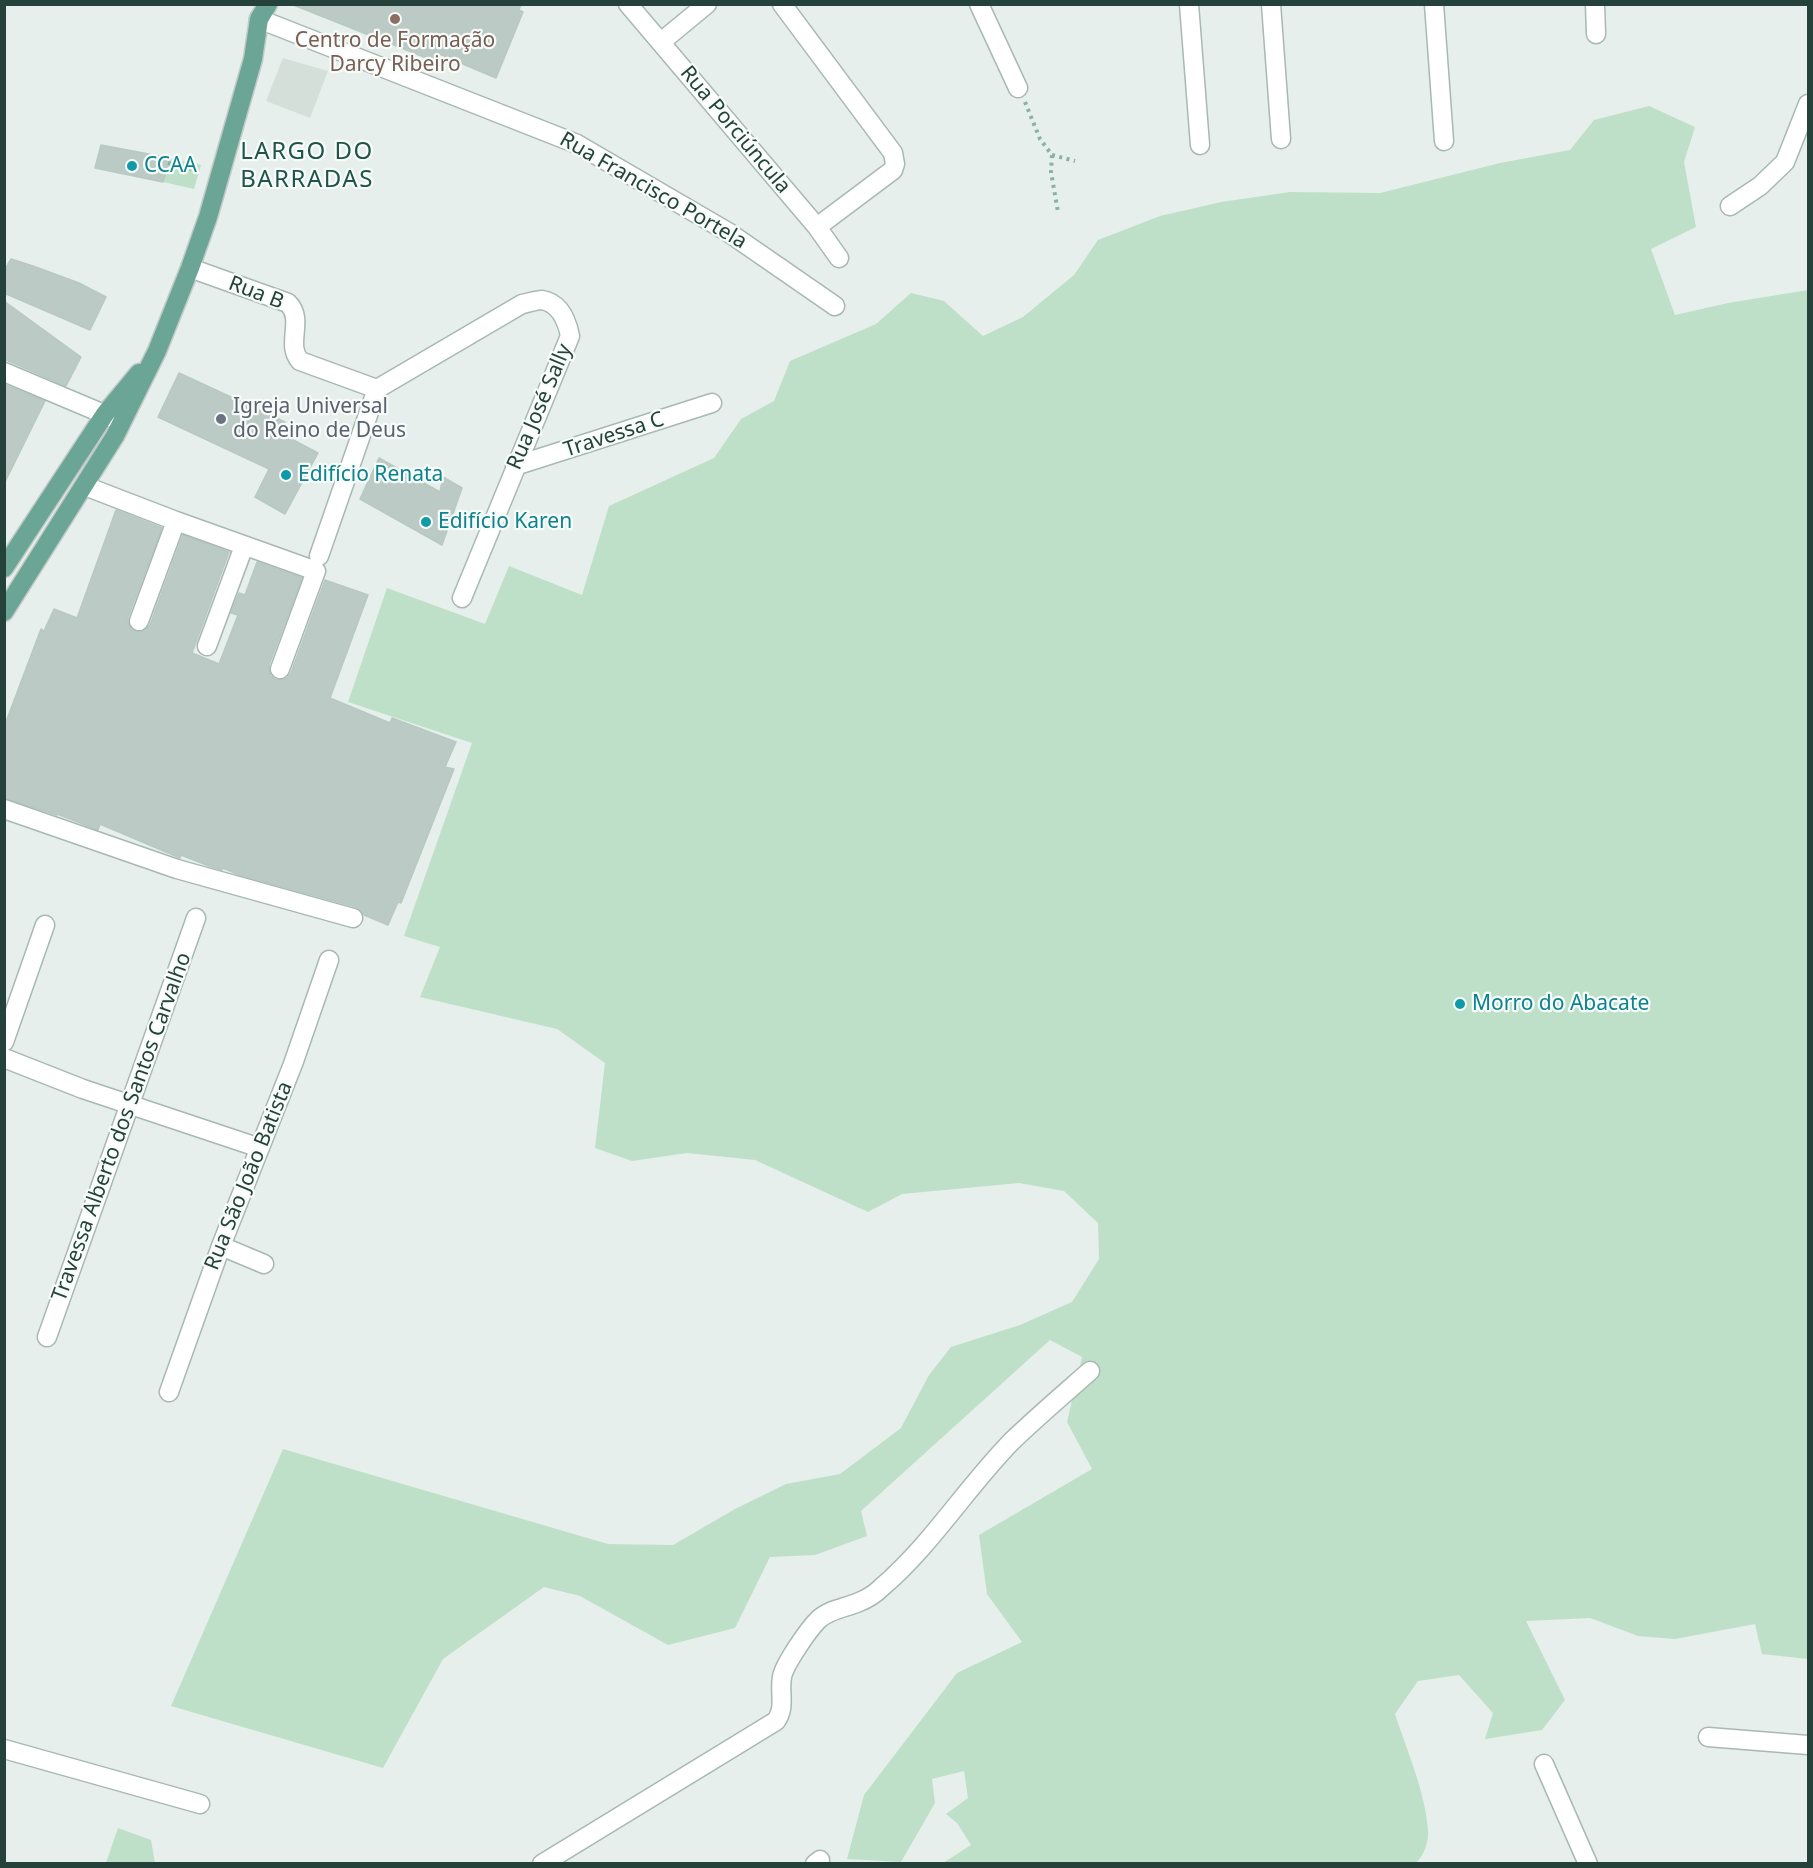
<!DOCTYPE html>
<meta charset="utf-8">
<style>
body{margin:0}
#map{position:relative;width:1813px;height:1868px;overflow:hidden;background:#e6efeb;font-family:"Noto Sans",sans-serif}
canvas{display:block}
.frame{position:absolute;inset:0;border:6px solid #24423a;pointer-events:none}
</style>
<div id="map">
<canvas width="1813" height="1868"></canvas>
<div class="frame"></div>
</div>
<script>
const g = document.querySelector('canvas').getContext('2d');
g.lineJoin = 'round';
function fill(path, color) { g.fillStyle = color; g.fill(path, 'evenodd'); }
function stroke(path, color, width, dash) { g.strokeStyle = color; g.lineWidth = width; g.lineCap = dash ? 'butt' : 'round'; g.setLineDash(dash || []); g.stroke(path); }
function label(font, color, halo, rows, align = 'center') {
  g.font = font + ' "Noto Sans",sans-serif'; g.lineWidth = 4.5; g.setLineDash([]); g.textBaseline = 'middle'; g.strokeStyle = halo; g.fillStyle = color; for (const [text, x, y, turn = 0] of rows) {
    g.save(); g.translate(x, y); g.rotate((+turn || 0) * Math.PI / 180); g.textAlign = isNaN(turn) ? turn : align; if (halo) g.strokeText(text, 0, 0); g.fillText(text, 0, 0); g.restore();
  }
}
fill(new Path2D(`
 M283 58 328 71 310 118 266 101Z`), '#d4dfda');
fill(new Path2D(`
 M1649 106 1695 127 1684 162 1696 227 1651 249 1675 315 1728 303 1808 290V1659L1762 1654 1755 1624 1675 1639 1638 1636 1590 1618 1526 1621 1565 1700 1542 1730 1485 1739 1493 1713 1459 1675 1418 1681 1395 1714C1407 1751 1425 1791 1428 1830 1429 1842 1424 1855 1416 1863H943L971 1845 957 1823 946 1814 968 1798 964 1771 932 1779 935 1803 901 1862 847 1859 864 1795 957 1673 1022 1642 987 1594 979 1535 1092 1469 1067 1422 1082 1357 1050 1340 861 1511 867 1536 815 1555 770 1557 735 1628 668 1645 580 1596 544 1587 443 1659 383 1768 171 1706 283 1449 608 1544 673 1545 735 1509 786 1484 840 1474 901 1428 929 1375 951 1347 1020 1325 1072 1302 1099 1259 1098 1223 1064 1191 1019 1183 902 1194 868 1212 755 1160 687 1153 632 1161 595 1148 605 1063 557 1029 420 997 440 947 404 936 472 743 348 702 387 588 485 624 509 566 582 595 609 506 714 458 741 419 774 401 790 361 876 324 911 293 944 301 983 336 1023 317 1074 275 1098 240 1160 216 1221 202 1290 192 1380 193 1500 163 1570 150 1594 120Z
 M169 158 201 165 194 189 163 182Z
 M118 1828 151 1840 155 1863H106Z`), '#bfe0c8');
const building = new Path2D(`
 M291 4H521L519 10 523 12 496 78 437 53 434 61Z
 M101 145 170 158 163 182 95 168Z
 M11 259 33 266 79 283 106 297 90 330 4 293V271Z
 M4 301 81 357 66 386 4 359Z
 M179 373 285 422 280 433 318 453 285 514 255 497 269 469 158 417Z
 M5 385 45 401 4 484V387Z
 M379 458 440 492 443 477 462 488 442 545 360 499Z
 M116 510 162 528 128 617V623L135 631 141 632 150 625 183 535 229 552 192 653 219 664 238 615 231 613 239 593 245 595 257 562 302 578 269 665 271 676 277 680 287 678 291 673 325 580 368 595 330 698 390 723 392 718 456 742 445 767 454 769 401 903 398 902 388 925 364 915 356 907 239 875 223 868 222 870 209 866 181 855 180 858 100 824 98 830 57 814V815L4 798V727L41 629 44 631 54 609 77 618Z`);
fill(building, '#bbcac4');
stroke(building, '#b8c9c2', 1.5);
const minor = new Path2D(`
 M628 4 817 227 839 258
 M782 4 893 153 895 164 893 170 817 227
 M979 4 1018 88
 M1189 4 1200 145
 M1271 4 1281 139
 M1434 4 1444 141
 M1595 4 1596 34
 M259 19 577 144 728 232 835 306
 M661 42 707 4
 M1730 206 1760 186 1785 162 1808 104
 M190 268 288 303C305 320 285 344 300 361L377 389
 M4 372 118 420
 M377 389 522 304C528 303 536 300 542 300 560 303 567 321 570 336L462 598
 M515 466 712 403
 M85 486 176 521 316 571 280 669
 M319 556 377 389
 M139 621 176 521
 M207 646 244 546
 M4 809 177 869 353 918
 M4 1042 45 925
 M4 1058 83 1089 260 1148
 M221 1246 264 1264
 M47 1337 196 918
 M169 1392 221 1246 293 1064 329 960
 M1708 1737 1808 1745
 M4 1749 200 1804
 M1544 1764 1588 1864
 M542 1864 776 1721C786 1707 779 1693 782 1677 784 1665 808 1630 818 1620 829 1609 846 1608 859 1602 867 1599 876 1593 882 1587 932 1544 966 1488 1012 1441 1037 1417 1064 1394 1090 1371
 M815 1864 820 1860`);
const major = new Path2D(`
 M4 568 105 414 139 373
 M4 612 115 436 157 351 190 268 208 217 253 59 259 19 268 4`);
stroke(minor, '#a8b8b2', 21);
stroke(major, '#c2cac8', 21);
stroke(new Path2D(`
 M1025 102 1040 139 1052 155 1051 172 1058 212
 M1052 155 1075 161
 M168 163 191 169`), '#86b3a5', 4, [3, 4.5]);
stroke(minor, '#fff', 18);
stroke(major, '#6aa596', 18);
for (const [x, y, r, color] of [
 [395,19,6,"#8d6e63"],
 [132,166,6,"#0f9aa8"],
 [221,419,6,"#6b7280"],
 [286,475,6,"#0f9aa8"],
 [426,522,6,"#0f9aa8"],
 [1460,1004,6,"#0f9aa8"]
]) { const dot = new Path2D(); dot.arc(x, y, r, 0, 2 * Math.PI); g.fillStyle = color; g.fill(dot); stroke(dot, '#f7fbf9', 2); }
label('21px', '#785e54', '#f7fbf9', [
 ["Centro de Formação",395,41],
 ["Darcy Ribeiro",395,65]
]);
label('21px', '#24423a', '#f7fbf9', [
 ["Rua Porciúncula",735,130,50],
 ["Rua Francisco Portela",653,191,30],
 ["Rua B",256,293,21],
 ["Rua José Sally",540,407,-67],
 ["Travessa C",614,435,-18],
 ["Travessa Alberto dos Santos Carvalho",122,1127,-70],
 ["Rua São João Batista",249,1176,-68]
]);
label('21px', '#0d838f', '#f7fbf9', [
 ["CCAA",144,166],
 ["Edifício Renata",298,475],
 ["Edifício Karen",438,522],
 ["Morro do Abacate",1472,1004]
], 'left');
label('21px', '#5b616d', '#f7fbf9', [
 ["Igreja Universal",233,407],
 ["do Reino de Deus",233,431]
], 'left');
g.letterSpacing = '1.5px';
label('24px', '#1f5548', '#f7fbf9', [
 ["LARGO DO",307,152],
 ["BARRADAS",307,180]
]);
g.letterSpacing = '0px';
</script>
